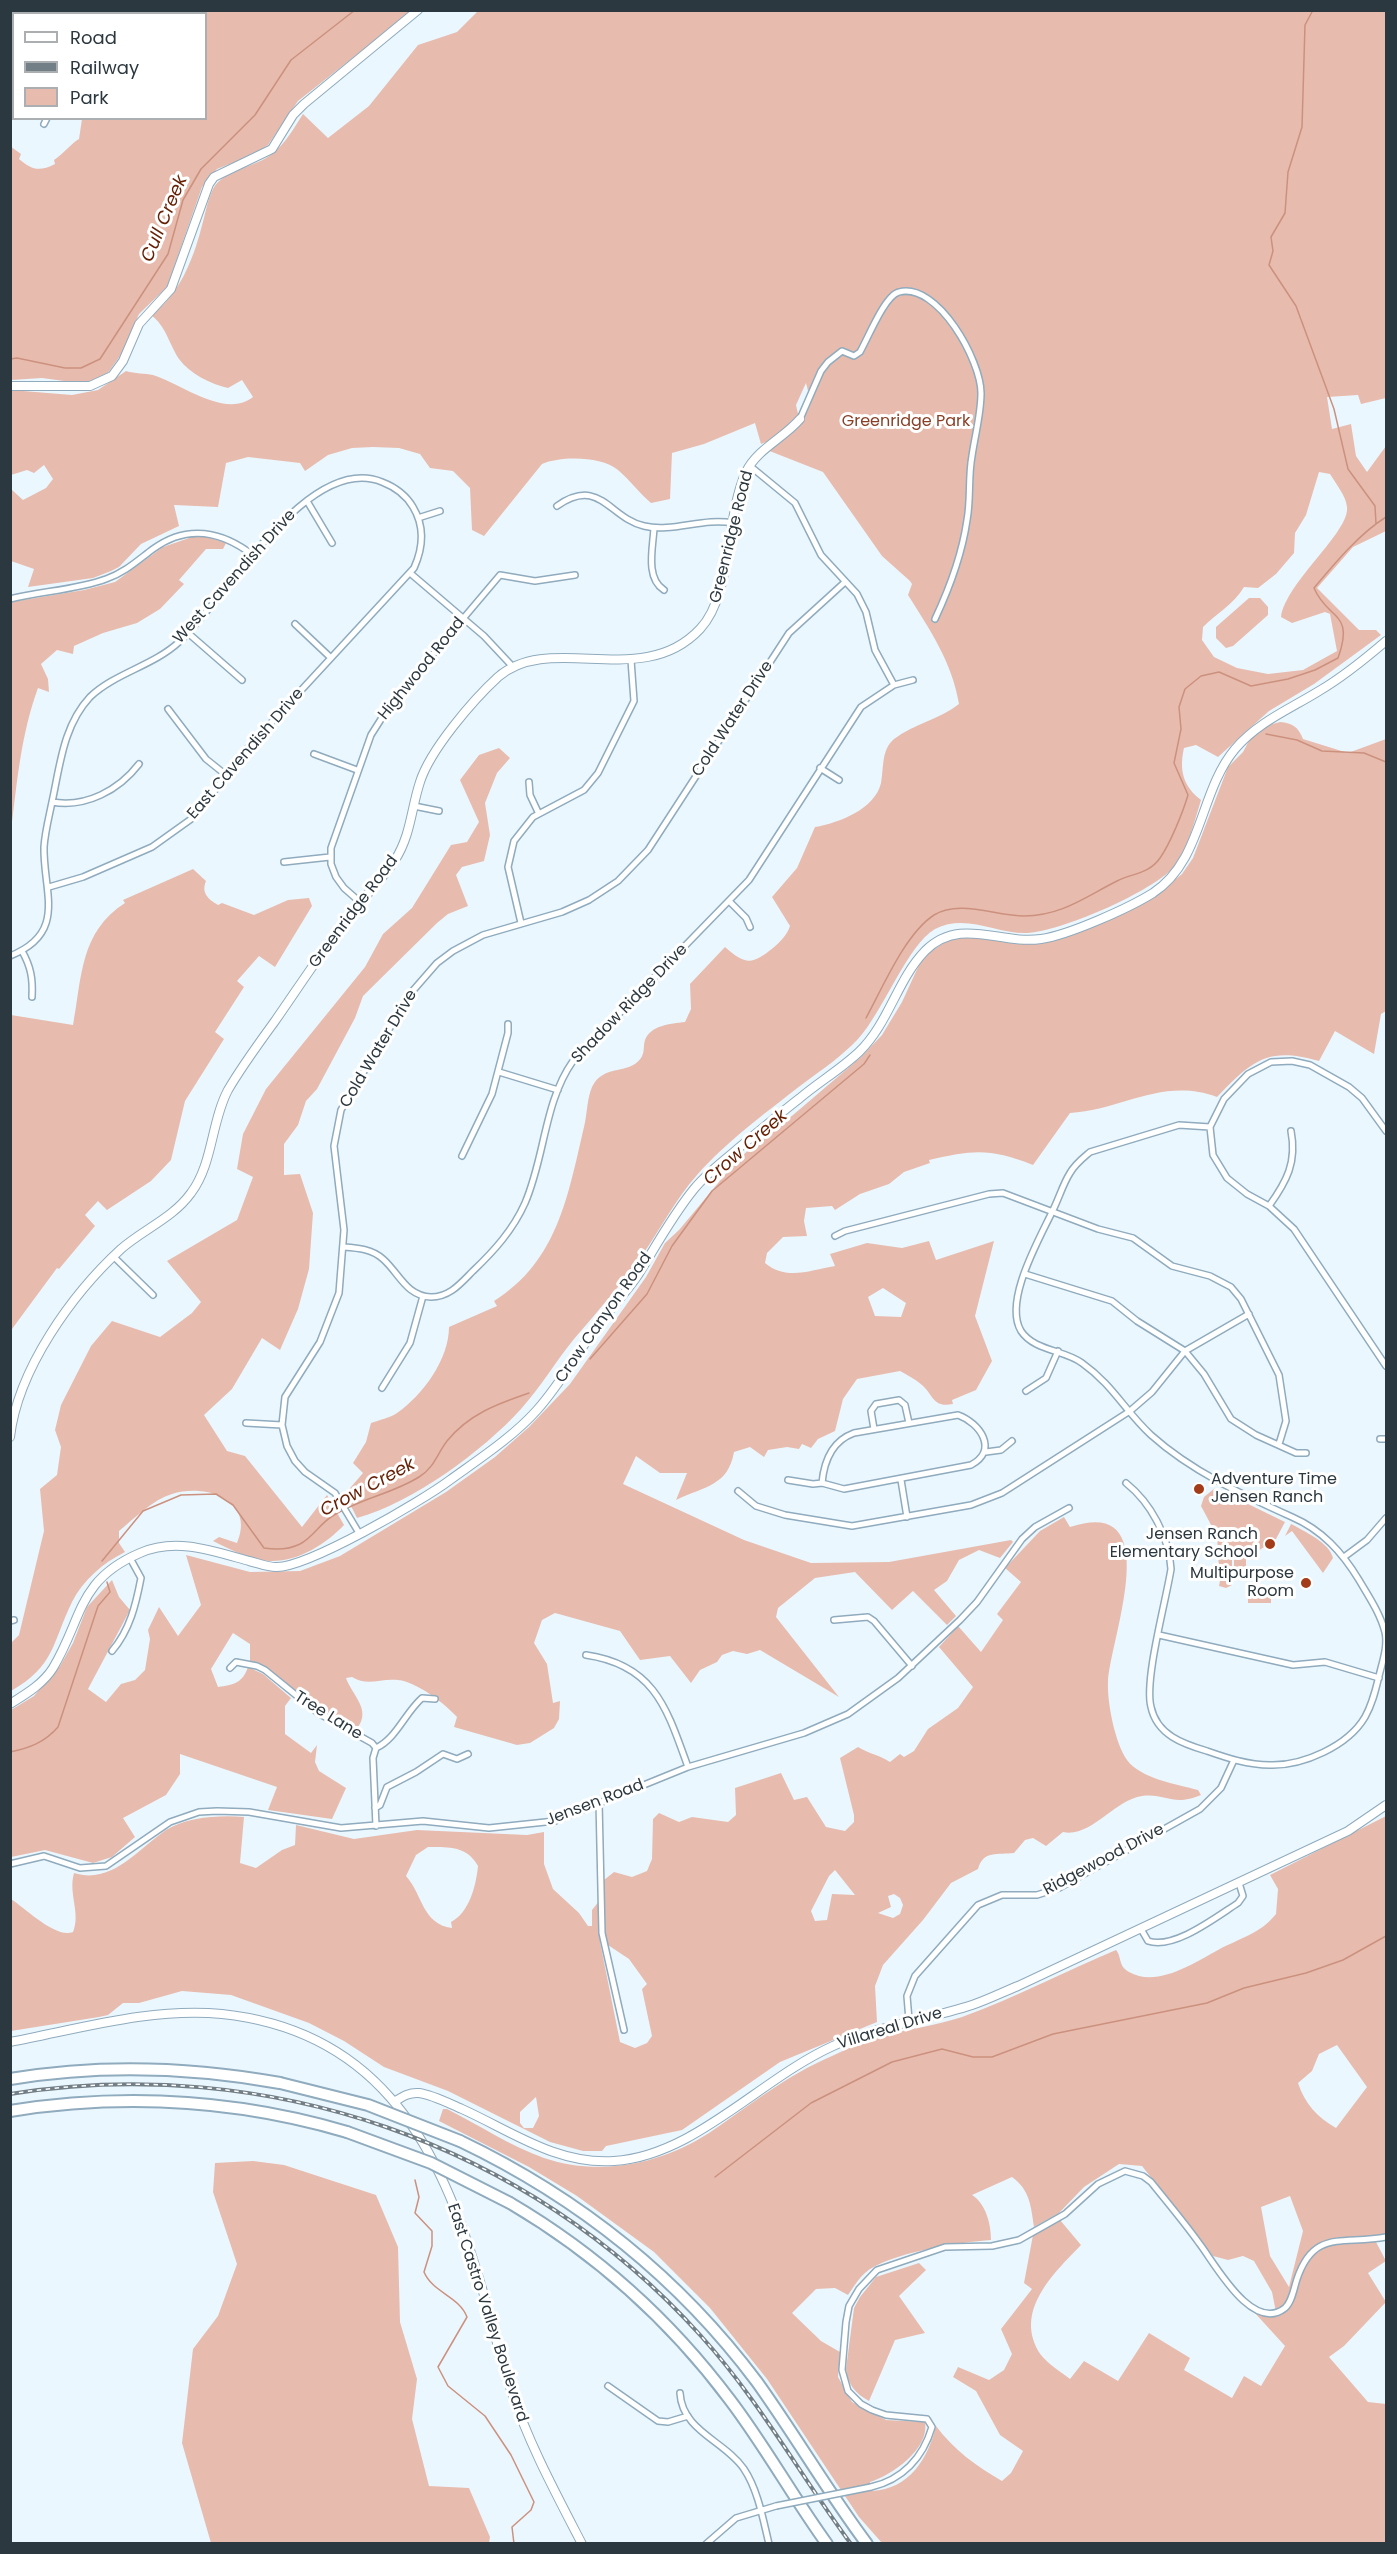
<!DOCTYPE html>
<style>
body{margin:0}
#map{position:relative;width:1397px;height:2554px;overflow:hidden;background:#ebf7ff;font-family:Poppins,sans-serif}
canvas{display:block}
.frame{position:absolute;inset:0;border:12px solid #2c383f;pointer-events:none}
.legend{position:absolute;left:12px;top:12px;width:195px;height:108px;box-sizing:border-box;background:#fff;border:2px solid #abafb2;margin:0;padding:8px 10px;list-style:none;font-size:18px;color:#2c383f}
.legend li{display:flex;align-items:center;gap:12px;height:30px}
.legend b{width:30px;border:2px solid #abafb2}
</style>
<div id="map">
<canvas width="1397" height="2554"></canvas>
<div class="frame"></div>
<ul class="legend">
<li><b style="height:8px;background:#fff"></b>Road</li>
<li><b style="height:8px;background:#737f86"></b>Railway</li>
<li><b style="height:16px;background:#e7bcae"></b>Park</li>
</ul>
</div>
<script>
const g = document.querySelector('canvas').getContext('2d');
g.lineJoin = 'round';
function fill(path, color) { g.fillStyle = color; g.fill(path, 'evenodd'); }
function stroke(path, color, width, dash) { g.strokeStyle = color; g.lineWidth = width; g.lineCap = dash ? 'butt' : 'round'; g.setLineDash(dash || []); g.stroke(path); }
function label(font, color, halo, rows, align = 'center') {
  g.font = font + ' Poppins,sans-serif'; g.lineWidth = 6; g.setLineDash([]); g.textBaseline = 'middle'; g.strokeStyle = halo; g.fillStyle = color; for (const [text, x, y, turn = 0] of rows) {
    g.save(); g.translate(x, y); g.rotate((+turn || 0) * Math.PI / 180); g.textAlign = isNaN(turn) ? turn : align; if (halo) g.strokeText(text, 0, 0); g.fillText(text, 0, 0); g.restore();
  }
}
fill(new Path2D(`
 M102 11H412L298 101 268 145 255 154 217 169 202 187 167 287 139 314 123 352 107 374 86 384 42 378 11 380 10 146 21 154 19 159C32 170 39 172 55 164L54 160C63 154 74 141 79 139L82 119 206 118V14H102Z
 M478 11H1386V398L1361 404 1358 395 1327 397 1332 429 1351 424 1356 456 1367 472 1386 446V531L1353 547 1317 588 1359 630H1376L1381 635 1314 684 1269 711 1218 757 1196 745 1184 748C1179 770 1183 786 1201 800 1194 823 1187 853 1171 870 1146 894 1062 931 1027 933 996 934 966 913 935 929 908 944 883 1012 858 1039 842 1056 823 1069 804 1083 769 1110 726 1142 697 1175 675 1200 660 1230 641 1257 620 1286 597 1312 574 1339 556 1361 540 1388 521 1409 483 1451 412 1503 357 1518L345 1494 363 1473 353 1463 366 1442 371 1423C379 1420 390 1418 397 1413 423 1395 449 1359 449 1327L497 1306 494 1301C558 1261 568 1195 584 1127 587 1115 587 1098 592 1087 604 1063 628 1076 641 1058 645 1052 643 1046 645 1040 651 1025 670 1024 685 1022L691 1009 690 984 725 947C746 966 753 964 773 948 781 941 787 935 790 926L772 897 797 868 815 827C839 823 875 809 881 783 884 768 881 750 894 739 914 724 940 719 959 704 952 662 930 630 908 595L912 584 910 581 882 556 823 472 767 450 807 412 811 403 806 383 796 405 799 418 774 439 761 444 755 423 704 444 672 453 670 499 651 503C639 493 630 480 618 470 601 456 561 456 542 464L484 536 472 530 470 488 453 471 430 468 420 454 399 448 373 447 352 448 328 455 305 471 300 463 248 457 226 463 218 507 174 505 179 526 141 544 119 567 111 571 93 578 28 587 34 569 11 561V489L23 500 46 488 53 479 44 465 34 473 27 470 11 475V390L72 395 98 390 126 371C135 374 145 373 153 375 182 384 225 419 253 397L242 380 228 388C211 384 190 374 179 359 169 344 166 326 151 315 178 297 193 260 201 229 205 216 207 201 213 189 223 170 256 167 272 154 285 144 294 128 303 114L328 138 369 106 418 45 457 32ZM1319 472 1330 474C1336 484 1346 496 1347 507 1350 532 1286 582 1281 617L1292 623 1325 612 1330 614 1337 651 1303 670 1268 674 1237 668 1214 657 1202 640 1203 627C1217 613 1234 604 1244 587L1258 588 1276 574 1294 553 1295 533 1306 515Z
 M195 536 208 537 226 543 223 549H206L179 580 184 584 160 609 137 623 103 633 74 646 73 654 57 650 41 664 48 679 49 692 38 688C21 734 17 783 11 831V602L84 590 115 582 163 547Z
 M1249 598H1260L1268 607V615L1233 646 1226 648 1216 638V627Z
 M1280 722C1293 723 1298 727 1303 739L1348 753 1386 739V1011L1381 1014 1374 1054 1335 1031 1319 1061C1267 1046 1252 1061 1217 1097 1162 1077 1123 1110 1070 1113L1033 1165C990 1148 973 1150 929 1160L930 1163 904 1172 889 1184 860 1194 835 1210 832 1206 806 1208 804 1221 807 1236 783 1237 767 1253 765 1263C786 1281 811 1270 835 1266L830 1254 867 1243 902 1248 929 1241 936 1260 994 1241 975 1316 992 1361 976 1390 952 1400 953 1404C933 1408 934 1396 922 1385 915 1379 907 1375 900 1371L857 1379 843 1399 835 1431 818 1439 811 1448 802 1444 799 1449 787 1447 768 1450 764 1457 750 1447 734 1452C728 1486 705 1486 676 1500L687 1473H660L636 1456 623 1484 744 1540 811 1563 889 1562 1011 1540 1013 1542 1000 1558 979 1550 959 1560 947 1581 934 1590 956 1616 947 1625 913 1591 892 1610 855 1572 815 1578 778 1608 776 1617 839 1697 760 1650 747 1654 733 1651 722 1655 717 1662 700 1670 691 1683 670 1656 640 1660 620 1631 555 1613 542 1620 534 1643 547 1664 553 1703 560 1701 559 1719 554 1728 530 1743 517 1745 454 1727 457 1717C444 1703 417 1682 398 1680 380 1678 368 1687 352 1677L346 1678C352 1695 371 1709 358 1727 342 1721 324 1715 310 1706 290 1691 274 1667 250 1661V1644L233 1633 211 1669 218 1687C233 1685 243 1683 248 1667L263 1674 291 1698 285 1706V1734L311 1753 317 1745 315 1762 319 1771 346 1788 332 1819 268 1810 277 1787 180 1754V1774L166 1795 123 1818 135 1837 112 1857 93 1863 45 1850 11 1857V1710L34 1696 60 1666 73 1643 87 1607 112 1580 119 1597 130 1610 88 1689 106 1702 121 1684 135 1680 145 1670 150 1639 148 1630 159 1607 178 1636 201 1605 186 1555 250 1572 300 1571 340 1556 446 1492 495 1457 529 1427 570 1384 646 1277 665 1243 679 1230 729 1170 753 1145 793 1115 861 1057 882 1035 902 1002 919 965 929 953 952 937 977 934 1018 943H1042L1158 893 1182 874 1193 858 1228 767 1243 752 1250 739 1265 726ZM883 1288 906 1303 901 1317 875 1316 868 1297Z
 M499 748 510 758 497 773 485 803 490 835 484 861 462 867 456 875 468 906 448 914 437 923 363 996 355 1018 317 1089 306 1101 298 1125 284 1144V1175L300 1174 313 1213 309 1269 298 1309 280 1350 262 1338 232 1389 204 1415 227 1451 245 1456 302 1527 327 1495 344 1525C326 1544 298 1562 270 1561 250 1561 230 1549 213 1541L219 1537 237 1543C256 1500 205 1483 172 1494 152 1500 135 1518 119 1531V1543L125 1552C103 1563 83 1580 72 1602 52 1643 55 1666 11 1691V1643L19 1635 44 1531 40 1489 57 1475 61 1447 55 1430 61 1405 91 1346 112 1321 160 1337 192 1313 201 1302 167 1261 237 1220 253 1177 237 1169 243 1134 266 1089 365 967 383 934 412 908 451 845 467 842 479 822 460 780 479 755Z
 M193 869 206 881C201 893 208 899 218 905L222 903 254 915 288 900 309 898 312 906 275 967 259 956 237 981 244 987 215 1032 224 1039 185 1101 171 1160 151 1181 107 1210 98 1201 85 1215 95 1226 59 1269 57 1268 12 1329 11 1015 73 1025C82 976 80 932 125 903L123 900Z
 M1215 1488 1285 1522 1276 1539 1246 1559V1577H1234V1560L1243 1559 1232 1558V1585L1226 1588 1219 1586 1222 1570 1219 1569 1217 1536 1201 1506 1204 1497Z
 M1064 1517 1070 1527C1168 1494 1110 1639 1108 1682 1107 1702 1115 1743 1127 1760 1141 1779 1177 1784 1198 1790L1201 1795C1173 1807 1166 1793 1142 1796 1114 1800 1091 1838 1063 1832L1046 1846 1033 1838 1025 1840 1014 1853C998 1855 983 1850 978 1869L951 1883 923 1920 883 1965 875 1986 877 2022 780 2062 682 2130 606 2146 602 2151H583L550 2142 448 2091 384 2067 344 2041 309 2023 231 1995 182 1991 139 2003H123L108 2015 99 2017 11 2031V1899C25 1908 56 1939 73 1932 81 1913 68 1894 74 1873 112 1885 138 1849 166 1830 187 1817 220 1815 244 1817L240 1863 256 1868 282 1850 295 1845 296 1825 354 1839 417 1830 527 1835 544 1832V1864L553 1889 579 1913 588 1926H592V1910L600 1900 604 1880 614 1872 632 1877 647 1871 652 1859 653 1819 659 1813 679 1822 692 1817 728 1822 736 1815 735 1788 781 1773 794 1800 807 1797 826 1827 845 1831 854 1822V1815L840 1758 858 1747C869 1754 880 1755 890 1762L900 1754 904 1757 914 1751 928 1729 958 1708 973 1687 939 1647 958 1626 981 1652 1003 1620 997 1614 1021 1582 1005 1568 1040 1531ZM428 1847C449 1847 467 1846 478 1866 476 1886 469 1913 451 1922L452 1928C422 1924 423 1895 406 1876L416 1855ZM835 1870 855 1895 832 1894 827 1920 815 1921 811 1911 829 1876ZM894 1894 900 1898 903 1905 900 1914 893 1918 878 1913 891 1907 888 1896ZM607 1940 608 1945 629 1959 647 1984 642 1989 652 2036 647 2043 635 2048 620 2042 600 1942ZM536 2097 539 2116 533 2128H524L520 2123V2112Z
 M1291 1524C1304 1531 1330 1543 1333 1558L1323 1573 1292 1531 1285 1536Z
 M1248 1589H1271V1603H1248Z
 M1386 1816V2235L1381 2236 1376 2242 1386 2261 1368 2273 1386 2302 1344 2346 1329 2357 1368 2402 1386 2404V2543H882L859 2517 767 2379 710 2308 654 2252 577 2196 529 2167 439 2121 443 2109H447C479 2125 510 2146 544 2158 600 2177 661 2164 709 2133 749 2106 787 2075 832 2056 847 2049 862 2042 878 2037 906 2029 935 2026 962 2017 1015 1998 1065 1971 1116 1950 1122 1957 1118 1966 1129 1972 1157 1988 1194 1963 1218 1950 1240 1938 1260 1934 1276 1914L1278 1889 1270 1875ZM1337 2045 1367 2087 1336 2128C1317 2117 1305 2104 1298 2083L1312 2071 1319 2054ZM1119 2164 1142 2166 1213 2256 1228 2260 1243 2256 1254 2261 1272 2292 1277 2317 1254 2312 1285 2346 1261 2386 1244 2376 1232 2398 1184 2370 1190 2358 1149 2333 1118 2381 1084 2361 1070 2379C1061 2372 1048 2364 1041 2355 1012 2312 1054 2273 1081 2245L1060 2220 1033 2235 1024 2283 1032 2289 1001 2329 1012 2354 1004 2370 989 2380 958 2367 953 2377 976 2391 1000 2435 1023 2451 1011 2473 1002 2481C976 2466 954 2450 936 2426 928 2459 909 2489 872 2491L870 2482C892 2475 930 2449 925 2422L886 2420 852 2402 838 2377 840 2352 821 2341 792 2313 816 2289 835 2288 848 2295C853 2288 858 2279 865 2273 887 2253 961 2242 991 2240 991 2224 986 2204 972 2195L1012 2177C1030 2190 1031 2206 1034 2227L1059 2213 1084 2187ZM1290 2196 1303 2231 1289 2287 1270 2256 1261 2207Z
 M253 2161 284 2165 376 2195 398 2247 400 2322 417 2379 412 2419 429 2486 469 2488 490 2537 489 2543H211L182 2443 193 2349 218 2316 237 2264 213 2192 215 2163Z
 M919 2263 926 2270 899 2296 925 2333 895 2340 869 2401C855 2393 848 2385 846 2369L854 2308 860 2297 876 2277Z`), '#e7bcae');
stroke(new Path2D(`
 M1313 10 1305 25 1302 127 1288 172 1285 213 1271 237 1273 251 1269 265 1296 306 1334 409 1348 469 1375 506 1376 524
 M10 359 17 358 65 368H81L100 359 168 254 183 200 201 169 255 115 291 60 355 10
 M1266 734 1297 740 1322 751 1364 753 1386 762
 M866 1018C883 987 905 934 934 915 959 899 996 916 1024 916 1061 916 1085 897 1117 881 1133 873 1149 874 1160 858 1170 844 1183 812 1188 795L1174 763 1181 729 1179 707 1185 689 1201 676 1219 672 1251 686 1288 679 1315 670 1338 658C1355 611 1328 621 1314 588 1335 563 1359 534 1386 517
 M590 1359 647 1294 672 1246 712 1191 864 1064 870 1055
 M102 1561 143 1511 181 1495 216 1494 233 1505 264 1548C276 1550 288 1550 300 1544 312 1538 320 1524 331 1517 358 1499 392 1494 419 1477 434 1468 437 1454 447 1441 469 1414 497 1404 529 1393
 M10 1752C30 1748 45 1742 58 1727L98 1606 110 1592 107 1582
 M715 2177 811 2103 892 2062 942 2049 973 2057H992L1053 2034 1207 2003 1244 1988 1306 1973 1343 1960 1386 1936
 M415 2180 419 2197 415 2213 432 2231V2246L424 2272C433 2293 459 2296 467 2317L438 2367 448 2386 485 2416 511 2455 534 2502 531 2510 512 2527 514 2544`), '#cc917e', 1.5);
const street = new Path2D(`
 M63 14V10
 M44 124 47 118
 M800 419 821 371 828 362 842 351 854 356 860 352C868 338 885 295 899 292 938 282 981 361 981 393 981 414 975 435 972 456 968 477 971 499 967 520 962 555 950 587 935 619
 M750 466 795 503 821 555 857 594 866 612 875 650 894 685
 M307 501 332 543
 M557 506C600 476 609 518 644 526 673 533 703 517 733 523
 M418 518 440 511
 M654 528C653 547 645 578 664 590
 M410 573 484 636 513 667
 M10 599C42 591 76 590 106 579 124 573 137 561 153 549 187 524 222 531 254 556
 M295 624 331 658
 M188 633 242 680
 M168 709 206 759 226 775
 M314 754 357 770
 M820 768 839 780
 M529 782 530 795 538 812
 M52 802C86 808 119 790 139 764
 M414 806 439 811
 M284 862 330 857
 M729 901 746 918 750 927
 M360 902 344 888 336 877 331 864V848L371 735 390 705 500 575 535 581 575 575
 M521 923 508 867 514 841 533 817 584 790 598 773 634 701 631 660
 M22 951C31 967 33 979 32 997
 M10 956C68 933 43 892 44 847 45 832 49 817 52 802 60 766 63 726 90 697 115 673 153 666 179 642 225 600 308 452 382 482 395 487 406 495 413 507 425 527 423 548 414 568L246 750 194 817 152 847 83 877 49 887
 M499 1072 558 1090
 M1386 1131 1362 1098 1349 1087 1310 1065 1292 1061 1271 1062 1248 1074 1224 1099 1210 1127 1213 1155 1227 1178 1247 1194 1269 1206 1294 1229 1386 1366
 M462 1156 492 1094 508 1033V1024
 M1269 1206C1287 1181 1297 1162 1291 1131
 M835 1236 845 1231 989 1194 1003 1193 1098 1229 1133 1238 1172 1266 1210 1276 1231 1287 1241 1299 1279 1375 1286 1421 1279 1444
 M344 1247C358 1248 372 1249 383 1259 399 1273 406 1296 431 1297 450 1297 461 1283 473 1271 494 1251 513 1230 525 1203 545 1157 544 1102 573 1061L749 880 861 707 894 685 913 680
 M114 1257 153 1295
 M1025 1274 1112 1301 1137 1321 1185 1351 1204 1374 1231 1419 1256 1435 1296 1453H1306
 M382 1388 410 1343 423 1296
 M1026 1391 1046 1378 1058 1351
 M958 1415C980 1423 999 1450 971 1465L844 1489 822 1483C824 1461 832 1441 854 1433Z
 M246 1423 282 1425
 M874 1429 871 1411 876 1404 899 1400 905 1405 909 1423
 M1380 1439H1386
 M986 1452 1001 1450 1012 1441
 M788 1480 813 1484 822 1483
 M901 1480 907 1517
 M1126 1483C1151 1503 1169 1537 1171 1569 1166 1601 1144 1680 1151 1707 1157 1735 1183 1744 1207 1751 1227 1758 1248 1765 1270 1765 1303 1766 1348 1746 1365 1717 1373 1703 1376 1688 1380 1672 1383 1660 1388 1645 1385 1632 1380 1613 1369 1597 1359 1580 1342 1552 1322 1530 1292 1517 1243 1495 1191 1471 1151 1435 1125 1411 1113 1385 1082 1363 1065 1350 1034 1351 1021 1331 1003 1301 1040 1238 1053 1210 1059 1198 1063 1184 1070 1173 1075 1164 1083 1158 1090 1152L1179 1125 1210 1127
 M738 1491 756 1506 785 1515 852 1526 971 1505 1002 1493 1130 1411 1152 1392 1185 1351 1249 1314
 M359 1533 335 1493 305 1472 295 1461 287 1446 282 1425 285 1397 320 1342 339 1293 344 1230 334 1146 341 1110 410 994 437 963 453 951 483 935 562 912 589 900 618 881 648 850 789 633 845 582
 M1344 1557 1367 1540 1386 1518
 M834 1620 868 1617 874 1621 912 1666
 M10 1621 14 1620
 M1159 1635 1293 1665 1325 1662 1379 1678
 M112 1651C130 1630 136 1604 141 1578L130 1558
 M586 1655C655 1665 667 1709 688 1767
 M230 1668 236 1662 257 1666 265 1670 318 1713 372 1743 376 1748 373 1758 376 1826
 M376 1748C396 1739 405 1713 422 1698L435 1699
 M599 1802 602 1933 624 2030
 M375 1808 380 1805 387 1787 416 1772 443 1754 457 1759 468 1754
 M10 1864 44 1856 80 1868 106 1866 170 1822 199 1812 217 1811 249 1812 341 1828 423 1821 489 1828 555 1821 688 1767 804 1733 848 1714 898 1678 960 1620 977 1602 1022 1539 1035 1527 1069 1508
 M1141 1929 1148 1941C1174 1950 1216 1917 1238 1903L1243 1896 1239 1883
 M909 2020 907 1996 915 1976 978 1905 1002 1895H1037L1059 1888 1200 1809 1221 1788 1234 1760
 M608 2386 658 2421 668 2422 688 2416
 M680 2393C682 2431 725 2441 744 2469 758 2490 763 2519 769 2544
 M871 2487C902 2480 923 2458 932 2427L927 2419 886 2415 872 2410 861 2404 848 2391 842 2370 846 2322 849 2306 859 2289 877 2270 945 2247 992 2246 1019 2240 1065 2214 1098 2184 1125 2171 1143 2176 1151 2182C1167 2202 1184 2222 1199 2243 1214 2262 1252 2334 1285 2308 1292 2302 1294 2288 1297 2279 1314 2229 1342 2245 1386 2237
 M706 2544 736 2518 776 2506`);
const secondary = new Path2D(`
 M10 386H90L112 376 123 361 139 324 171 289 209 184 214 177 272 149 293 115 304 104 418 10
 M10 1437C18 1369 72 1294 121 1249 144 1229 173 1218 191 1193 213 1164 211 1122 228 1090 242 1066 259 1043 275 1021 300 985 324 948 351 914 365 895 382 880 395 860 411 835 411 809 420 782 430 750 473 700 498 677 551 631 642 691 700 629 733 594 725 517 746 472 757 449 784 438 800 419
 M10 1704C26 1694 43 1684 53 1668 83 1618 77 1580 140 1553 176 1537 213 1551 249 1561 258 1563 267 1567 276 1567 307 1568 422 1501 450 1480 479 1459 513 1437 537 1410 560 1384 577 1354 597 1326 610 1309 626 1293 638 1275 656 1246 672 1216 694 1189 706 1174 721 1163 735 1151 757 1133 778 1115 800 1098 819 1082 841 1069 859 1052 889 1023 897 980 925 951 960 916 1000 945 1041 939 1069 935 1129 908 1153 893 1203 860 1199 792 1235 749 1258 722 1290 709 1319 691 1343 677 1365 659 1386 641
 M10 2042C79 2029 152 2007 222 2014 373 2030 435 2136 476 2269 489 2308 497 2348 510 2387 528 2442 555 2492 582 2544
 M394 2102C402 2097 409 2092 419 2093 433 2095 448 2103 462 2109 511 2131 557 2165 614 2161 694 2156 760 2079 833 2046 877 2026 926 2020 972 2005 987 2000 1003 1992 1018 1986L1348 1831 1386 1805`);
const highway = new Path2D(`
 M10 2079C100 2064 191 2067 280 2083
 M10 2111C123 2093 238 2100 347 2132
 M460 2141C577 2197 679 2278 757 2382 795 2435 828 2492 867 2544
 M510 2203C595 2253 670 2320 730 2400 765 2446 793 2497 827 2544`);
stroke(street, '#8fabbd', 8);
stroke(secondary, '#8fabbd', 10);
stroke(highway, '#8fabbd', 14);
stroke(street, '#fff', 5);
stroke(secondary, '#fff', 8);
stroke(highway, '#fff', 10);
const rail = new Path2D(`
 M10 2094C266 2053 528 2143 701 2336 759 2400 800 2475 851 2544`);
stroke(rail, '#737f86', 4);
stroke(rail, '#fff', 1.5, [4.5]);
const streetBridge = new Path2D(`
 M776 2506 871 2487`);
const highwayBridge = new Path2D(`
 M280 2083 368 2105 460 2141
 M347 2132 431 2163 510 2203`);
stroke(streetBridge, '#8fabbd', 8, []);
stroke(highwayBridge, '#8fabbd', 14, []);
stroke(streetBridge, '#fff', 5);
stroke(highwayBridge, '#fff', 10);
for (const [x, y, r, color] of [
 [1199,1489,6,"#a33c18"],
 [1270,1544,6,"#a33c18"],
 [1306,1583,6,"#a33c18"]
]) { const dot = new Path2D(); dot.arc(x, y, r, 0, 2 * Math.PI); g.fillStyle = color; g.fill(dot); stroke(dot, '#fff', 2); }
label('16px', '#883f26', '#fff', [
 ["Greenridge Park",906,422]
]);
label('16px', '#2c383f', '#fff', [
 ["Greenridge Road",732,537,-76],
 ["West Cavendish Drive",235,577,-48],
 ["Highwood Road",422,669,-51],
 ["Cold Water Drive",733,719,-57],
 ["East Cavendish Drive",246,754,-49],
 ["Greenridge Road",354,912,-53],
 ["Shadow Ridge Drive",630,1004,-46],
 ["Cold Water Drive",379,1049,-59],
 ["Crow Canyon Road",604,1318,-55],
 ["Tree Lane",328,1716,32],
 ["Jensen Road",595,1803,-21],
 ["Ridgewood Drive",1104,1860,-28],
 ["Villareal Drive",890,2029,-17],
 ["East Castro Valley Boulevard",487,2313,72]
]);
label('16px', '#2c383f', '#fff', [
 ["Adventure Time",1211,1480,"left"],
 ["Jensen Ranch",1211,1498,"left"],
 ["Jensen Ranch",1258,1535],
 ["Elementary School",1258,1553],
 ["Multipurpose",1294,1574],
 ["Room",1294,1592]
], 'right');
label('italic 18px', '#651f04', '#fff', [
 ["Cull Creek",165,219,-67],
 ["Crow Creek",746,1148,-41],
 ["Crow Creek",368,1488,-28]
]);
</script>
